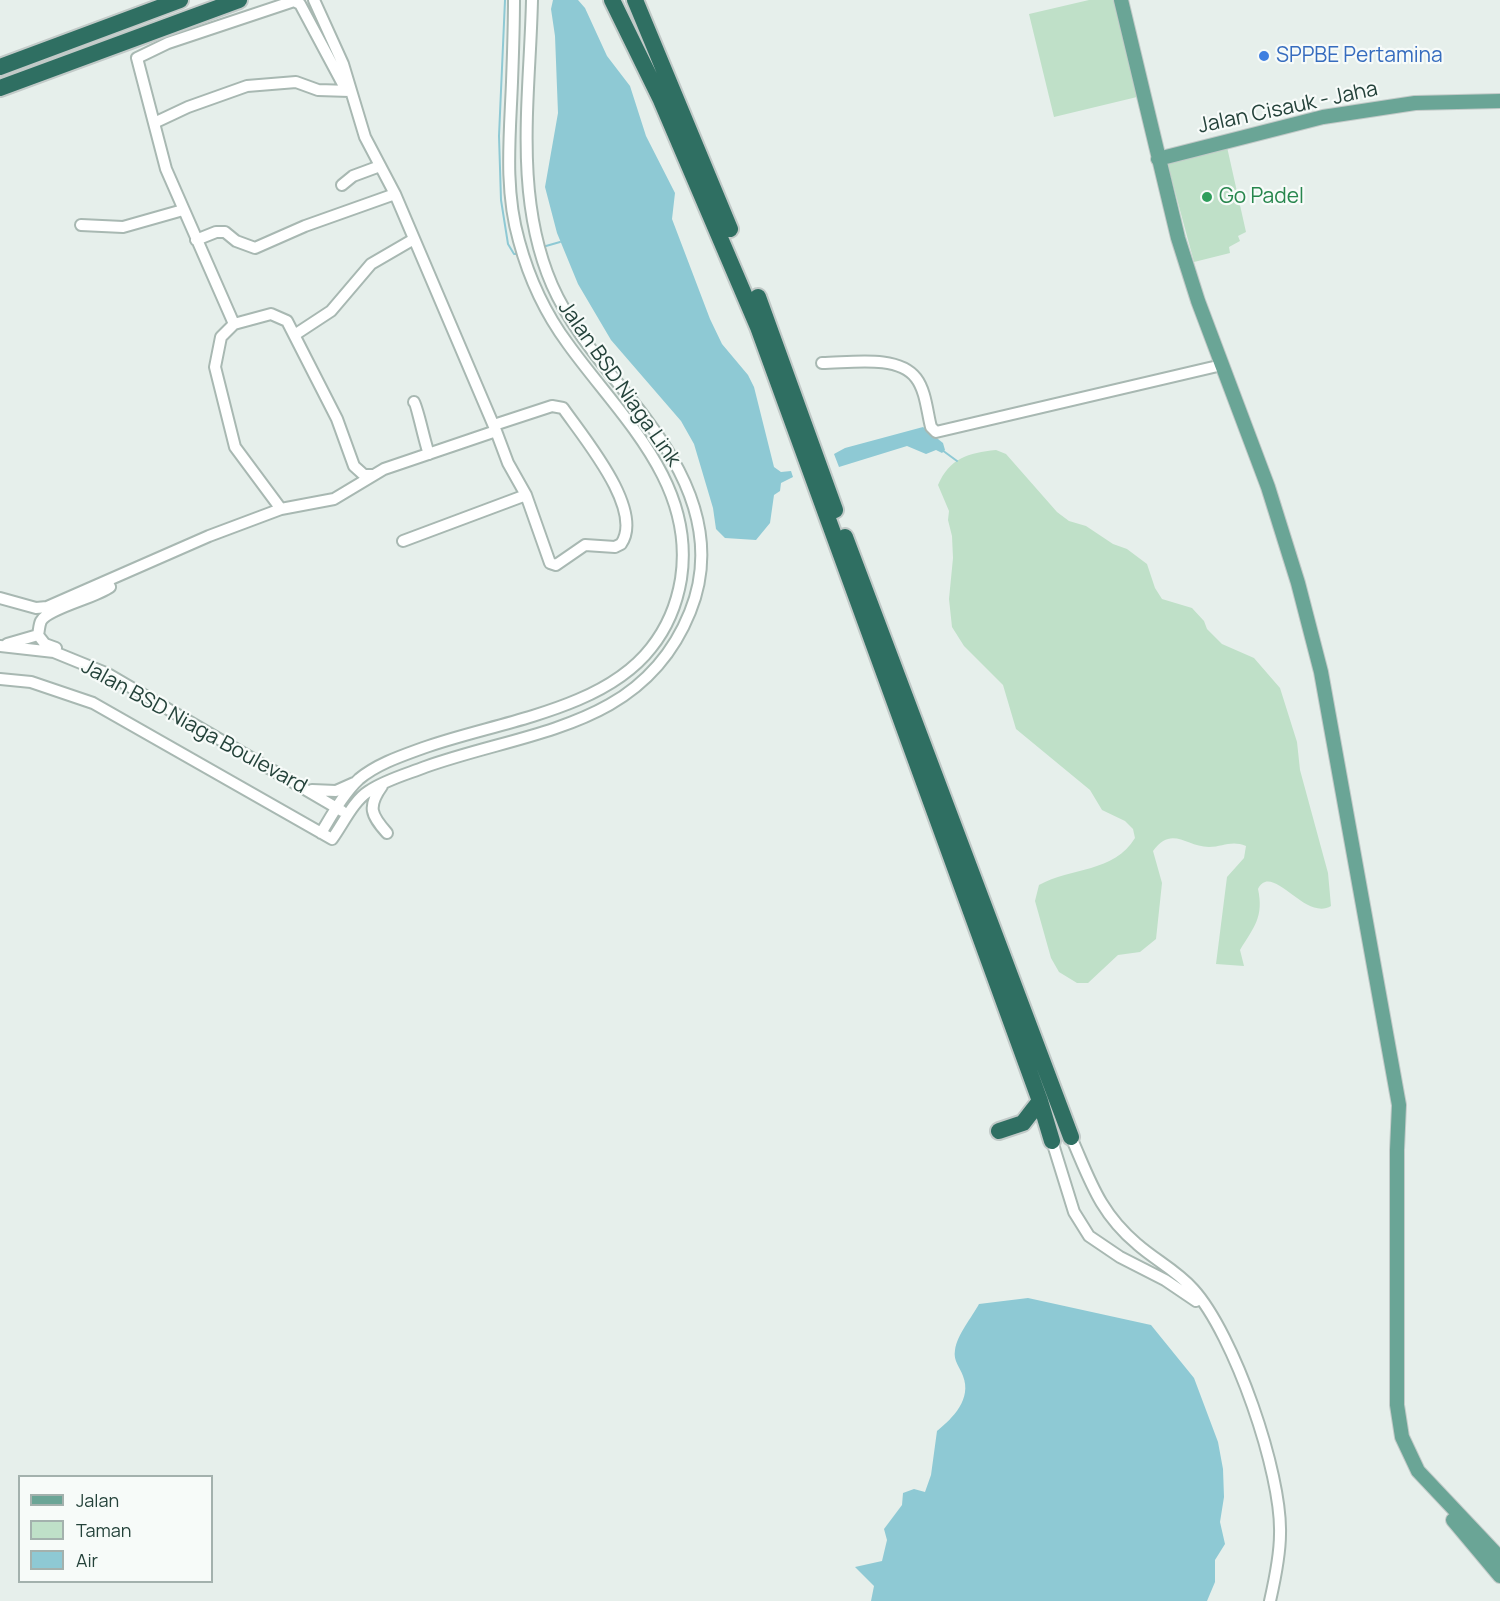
<!DOCTYPE html>
<style>
body{margin:0}
#map{position:relative;width:1500px;height:1601px;overflow:hidden;background:#e6efeb;font-family:Manrope,sans-serif}
canvas{display:block}
.legend{position:absolute;left:18px;top:1475px;width:195px;height:108px;box-sizing:border-box;background:#f7fbf9;border:2px solid #a3b1ad;margin:0;padding:8px 10px;list-style:none;font-size:18px;color:#24423a}
.legend li{display:flex;align-items:center;gap:12px;height:30px}
.legend b{width:30px;border:2px solid #a3b1ad}
</style>
<div id="map">
<canvas width="1500" height="1601"></canvas>
<ul class="legend">
<li><b style="height:8px;background:#6aa596"></b>Jalan</li>
<li><b style="height:16px;background:#bfe0c8"></b>Taman</li>
<li><b style="height:16px;background:#8ec9d4"></b>Air</li>
</ul>
</div>
<script>
const g = document.querySelector('canvas').getContext('2d');
g.lineJoin = 'round';
function fill(path, color) { g.fillStyle = color; g.fill(path, 'evenodd'); }
function stroke(path, color, width, dash) { g.strokeStyle = color; g.lineWidth = width; g.lineCap = dash ? 'butt' : 'round'; g.setLineDash(dash || []); g.stroke(path); }
function label(font, color, halo, rows, align = 'center') {
  g.font = font + ' Manrope,sans-serif'; g.lineWidth = 4.5; g.setLineDash([]); g.textBaseline = 'middle'; g.strokeStyle = halo; g.fillStyle = color; for (const [text, x, y, turn = 0] of rows) {
    g.save(); g.translate(x, y); g.rotate((+turn || 0) * Math.PI / 180); g.textAlign = isNaN(turn) ? turn : align; if (halo) g.strokeText(text, 0, 0); g.fillText(text, 0, 0); g.restore();
  }
}
fill(new Path2D(`
 M1089 0H1114L1137 97 1054 117 1029 14Z
 M1227 147 1246 232 1238 236 1240 241 1229 247 1230 253 1194 262 1167 162Z
 M996 450 1006 454 1057 512 1069 521 1086 526 1113 544 1127 549 1147 564 1155 588 1162 599 1192 608 1204 621 1207 629 1222 644 1254 658 1280 688 1297 742 1300 770 1328 873 1331 906C1305 922 1272 861 1258 889 1264 917 1254 927 1240 950L1244 966 1216 964 1227 877 1244 858 1246 846C1231 840 1223 847 1209 847 1186 847 1172 825 1153 851L1162 883 1156 939 1140 952 1118 955 1088 983H1077L1059 972 1051 958 1035 901 1039 885C1071 867 1114 873 1135 838L1133 829 1125 821 1102 810 1090 790 1016 729 1003 685 964 646 952 627 949 599 953 558 952 536 948 520 949 511 938 485C950 458 968 453 996 450Z`), '#bfe0c8');
fill(new Path2D(`
 M553 0H578L585 8 607 56 630 86 646 136 675 193 672 219 710 319 722 344 748 375 754 387 774 467 781 472 791 471 793 477 781 483 780 491 774 495 770 523 756 540 725 538 716 529 713 508 694 444 681 421 611 340 578 284 557 233 545 187 558 113 555 36 551 9Z
 M923 427 943 443 945 450 942 453 936 450 926 454 907 446 839 467 834 454 845 448Z
 M1028 1298 1151 1325 1194 1378 1218 1442 1223 1469 1224 1497 1220 1522 1225 1544 1215 1560V1582L1207 1601H871L874 1586 855 1567 882 1561 887 1540 884 1529 902 1505 903 1493 914 1489 925 1492 931 1475 937 1431C953 1418 972 1399 963 1376 960 1367 953 1361 955 1350 957 1335 972 1317 979 1304Z`), '#8ec9d4');
stroke(new Path2D(`
 M505 0 499 136 501 200 508 244 514 254H518
 M546 246 560 242
 M942 450 957 461`), '#8ec9d4', 2);
const minor = new Path2D(`
 M154 123 188 107 247 86 296 82 318 90 350 91
 M342 185 353 176 380 166
 M81 225 123 227 183 210
 M196 240 216 232H225L236 241 255 248 305 226 395 194
 M234 324 166 169 137 58 168 43 294 1 300 4 346 90
 M296 334 331 311 371 264 414 239
 M822 363C849 363 898 354 916 378 926 391 927 412 931 427L936 432 1222 365
 M414 402C417 405 425 444 429 454
 M494 425 552 406 563 408C583 437 645 510 621 544L615 547 585 545 556 565 550 563 526 495 508 463 496 431
 M281 509 235 447 215 367 221 337 234 324 271 314 287 321 337 419 354 466 364 475H374
 M403 541 526 495
 M0 598 36 608 47 607 209 536 281 509 334 499 384 469 496 431 395 194 365 137 343 64 314 0
 M7 644 38 635
 M0 646 54 652 108 674 342 811
 M56 648 45 644 38 635C39 631 39 625 41 621 48 608 95 598 110 587L107 581
 M0 679 31 682 93 703 332 839C343 824 353 801 369 791 385 780 407 774 425 767 529 730 643 729 690 612 712 558 700 506 672 458 638 398 580 349 552 285 513 195 530 95 532 0
 M382 786C367 807 371 815 387 833
 M312 790 336 791 354 783
 M321 833C332 815 344 793 359 779 377 764 401 756 423 748 495 722 602 711 651 648 667 628 677 603 681 579 696 482 619 415 568 344 545 313 529 278 519 241 504 189 510 135 512 82 513 55 514 27 514 0
 M1071 1137C1090 1180 1099 1212 1137 1244 1155 1260 1176 1270 1193 1289 1234 1334 1282 1473 1280 1534 1280 1556 1275 1579 1270 1601
 M1052 1141 1074 1212 1089 1236 1120 1257 1165 1280 1196 1301`);
const major = new Path2D(`
 M1121 0 1178 238 1198 301 1268 487 1298 583 1321 672 1399 1105 1397 1150V1405L1402 1437 1418 1471 1500 1558
 M1158 159 1323 117 1415 103 1500 101
 M1453 1520 1500 1576`);
const highway = new Path2D(`
 M612 0 661 100 758 327 1040 1101 1052 1141
 M635 0 730 229
 M0 67 180 0
 M0 88 239 0
 M758 297 835 510
 M845 537 1071 1137
 M999 1131 1023 1123 1040 1101`);
stroke(minor, '#a8b8b2', 14);
stroke(major, '#c2cac8', 16);
stroke(highway, '#c2cac8', 20);
stroke(minor, '#fff', 10);
stroke(major, '#6aa596', 14);
stroke(highway, '#2f6f62', 16);
for (const [x, y, r, color] of [
 [1264,56,6,"#3f7fe0"],
 [1207,197,6,"#2e9e5b"]
]) { const dot = new Path2D(); dot.arc(x, y, r, 0, 2 * Math.PI); g.fillStyle = color; g.fill(dot); stroke(dot, '#f7fbf9', 2); }
label('21px', '#366cbe', '#f7fbf9', [
 ["SPPBE Pertamina",1276,56]
], 'left');
label('21px', '#24423a', '#f7fbf9', [
 ["Jalan Cisauk - Jaha",1288,108,-12],
 ["Jalan BSD Niaga Link",619,384,55],
 ["Jalan BSD Niaga Boulevard",194,727,29]
]);
label('21px', '#27864d', '#f7fbf9', [
 ["Go Padel",1219,197]
], 'left');
</script>
